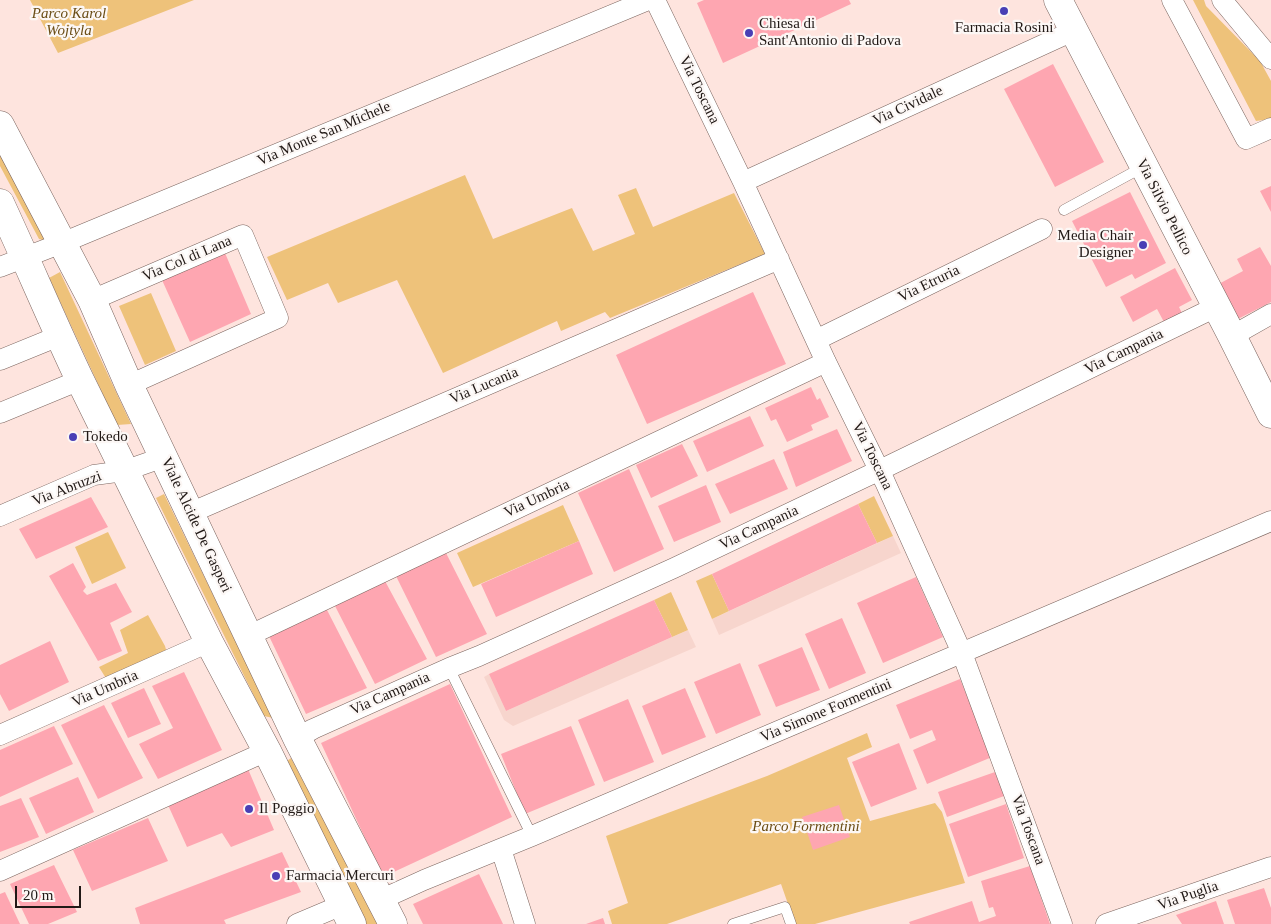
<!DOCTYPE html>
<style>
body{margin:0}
#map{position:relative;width:1271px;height:924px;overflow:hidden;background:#fee4de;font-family:Georgia,serif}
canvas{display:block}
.scale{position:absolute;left:15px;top:886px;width:66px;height:22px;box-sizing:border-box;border:2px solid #211916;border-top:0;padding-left:6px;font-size:15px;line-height:18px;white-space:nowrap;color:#211916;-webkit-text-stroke:4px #fcf7f5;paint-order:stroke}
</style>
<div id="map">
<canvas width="1271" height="924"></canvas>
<div class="scale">20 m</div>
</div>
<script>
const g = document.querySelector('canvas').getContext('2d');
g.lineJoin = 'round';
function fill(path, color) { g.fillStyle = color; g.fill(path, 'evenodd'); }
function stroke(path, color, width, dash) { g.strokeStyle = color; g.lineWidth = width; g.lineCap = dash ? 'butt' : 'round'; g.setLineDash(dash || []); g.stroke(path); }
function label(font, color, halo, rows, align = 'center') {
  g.font = font + ' Georgia,serif'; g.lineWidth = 4.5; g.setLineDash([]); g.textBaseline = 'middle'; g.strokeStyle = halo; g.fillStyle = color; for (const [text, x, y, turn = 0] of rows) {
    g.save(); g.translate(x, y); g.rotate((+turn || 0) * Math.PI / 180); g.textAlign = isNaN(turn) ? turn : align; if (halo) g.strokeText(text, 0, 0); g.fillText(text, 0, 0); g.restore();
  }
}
fill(new Path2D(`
 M893 536 901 553 719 635 712 619Z
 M688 630 696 647 513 726 504 720 484 677 489 674 506 711Z`), '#f7d5cd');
fill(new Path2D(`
 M30 0H194L58 53Z
 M1193 0H1204L1206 6 1260 61 1271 81V119L1256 121Z
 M0 152 46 241 39 239 0 166Z
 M465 175 493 239 572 208 593 251 635 234 618 195 636 188 653 227 734 193 765 254 610 318 605 312 561 331 557 321 443 373 397 280 338 303 328 283 287 300 267 257Z
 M60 272 131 424 117 425 49 278Z
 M151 293 176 351 145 365 119 306Z
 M164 494 273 718 264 716 156 498Z
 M874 496 893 536 877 543 858 504Z
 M563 505 579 541 473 587 457 553Z
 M108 532 126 568 92 584 75 547Z
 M712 574 729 611 712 619 696 581Z
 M671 592 688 630 672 637 654 600Z
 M148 615 165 646 167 653 107 680 99 667 128 653 120 630Z
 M867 733 872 747 847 758 870 821 935 803 942 812 965 883 815 924H795L781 884 667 924H612L608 911 628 903 606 836 767 776Z
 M291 758 378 924H366L283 764Z`), '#eec27a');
fill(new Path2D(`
 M704 0H849L851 4 723 63 697 3Z
 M1053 64 1104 162 1055 187 1004 89Z
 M1271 186V212L1260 191Z
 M1130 192 1166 263 1135 279 1132 274 1106 287 1072 221Z
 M1260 247 1271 266V302L1234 321 1215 286 1243 271 1237 259Z
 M225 253 251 314 190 342 162 280Z
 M1175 268 1192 300 1179 307 1182 313 1164 322 1157 309 1133 322 1120 297Z
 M753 292 786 364 647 424 616 355Z
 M811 387 817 400 820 398 829 417 811 425 813 430 787 442 776 419 771 421 765 408Z
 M750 416 764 446 707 472 693 441Z
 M837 429 852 461 796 487 783 452Z
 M682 444 698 476 651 498 636 465Z
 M774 459 788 489 730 514 715 484Z
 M629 469 664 549 614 572 578 493Z
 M706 485 721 522 674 542 658 506Z
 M91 497 108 527 36 559 19 529Z
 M858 504 877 543 729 611 712 574Z
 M579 541 593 574 496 617 481 584Z
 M445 551 487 634 436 657 395 574Z
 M73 563 86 587 83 591 87 595 116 583 132 612 110 623 122 651 98 661 49 576Z
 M916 577 943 637 883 663 857 603Z
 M385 581 427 659 375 684 334 604Z
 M654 600 672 637 506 711 489 674Z
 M327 610 367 688 306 714 269 636Z
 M842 618 866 673 829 689 805 634Z
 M50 641 69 682 9 711 0 694V665Z
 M802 647 820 690 776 707 758 665Z
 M740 663 761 715 716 734 694 682Z
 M184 672 222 750 158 779 139 744 173 728 152 686Z
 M960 679 992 757 927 784 913 750 936 740 932 730 910 739 896 705Z
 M450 684 512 817 383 877 321 743Z
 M144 688 161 724 128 738 111 703Z
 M685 688 706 737 662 755 642 706Z
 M628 699 654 762 604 782 578 720Z
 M104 705 143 778 98 799 61 725Z
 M54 726 73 764 0 797V750Z
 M571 726 595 785 525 814 501 754Z
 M899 743 917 789 871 807 852 762Z
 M248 769 274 830 231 847 222 833 187 847 168 805Z
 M995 772 1004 796 947 817 938 792Z
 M78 777 94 812 46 834 29 798Z
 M21 798 39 837 0 852V806Z
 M1006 804 1024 858 968 877 949 824Z
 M839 805 850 837 813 850 802 817Z
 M148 818 168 861 92 891 73 850Z
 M282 852 301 892 224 920 226 924H140L135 908Z
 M54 865 77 912 48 924H29L10 884Z
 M1030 866 1050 924H910L909 922 972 901 979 922 996 916 993 907 989 908 981 881Z
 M479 874 503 924H423L413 904Z
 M1264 888 1271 908V924H1235L1227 900Z
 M5 892 20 924H0V894Z
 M1216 901 1224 924H1182L1176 915Z
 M603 918 605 924H586Z`), '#fea6b1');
const lane = new Path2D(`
 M1064 210 1143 167
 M449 668 532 836
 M733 924 785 907 791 924`);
const street = new Path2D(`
 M655 0 743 182 826 362 885 482 962 653 1062 924
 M1172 0 1246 139 1271 128
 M1222 0 1271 59
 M743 182 1073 31
 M0 267 62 243 648 0
 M92 300 243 235 278 318 129 385
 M1232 336 1271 314
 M816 340 1042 229
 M0 360 59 336
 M0 413 80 380
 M190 513 779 259
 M0 516 94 475 124 471 164 457
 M248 636 826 362
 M0 735 209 642
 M297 738 313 729 449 668 479 656 674 568 880 470 1216 307
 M501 849 525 924
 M0 871 267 751
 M380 900 424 880 532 836 1271 521
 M297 924 342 905
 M1106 924 1271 867`);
const secondary = new Path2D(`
 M0 125 92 300 129 385 297 738 393 924
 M0 203C27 261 52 321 80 380L209 642 267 751 352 924`);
const primary = new Path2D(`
 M1058 0 1232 336 1271 414`);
stroke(lane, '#7b655f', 11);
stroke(street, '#7b655f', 21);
stroke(secondary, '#7b655f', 29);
stroke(primary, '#7b655f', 29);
stroke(lane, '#fff', 10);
stroke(street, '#fff', 20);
stroke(secondary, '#fff', 28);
stroke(primary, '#fff', 28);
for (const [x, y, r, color] of [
 [1004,11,5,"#493fb5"],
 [749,33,5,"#493fb5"],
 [1143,245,5,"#493fb5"],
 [73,437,5,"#493fb5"],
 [249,809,5,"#493fb5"],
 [276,876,5,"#493fb5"]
]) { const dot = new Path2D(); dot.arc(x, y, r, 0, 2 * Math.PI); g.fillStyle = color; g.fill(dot); stroke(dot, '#fcf7f5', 2); }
label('italic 15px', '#6b4d15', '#fcf7f5', [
 ["Parco Karol",69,14],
 ["Wojtyla",69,31],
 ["Parco Formentini",806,827]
]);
label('15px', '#211916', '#fcf7f5', [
 ["Chiesa di",759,24],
 ["Sant'Antonio di Padova",759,41],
 ["Farmacia Rosini",1004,28,"center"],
 ["Media Chair",1133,236,"right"],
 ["Designer",1133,253,"right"],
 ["Tokedo",83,437],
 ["Il Poggio",259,809],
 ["Farmacia Mercuri",286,876]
], 'left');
label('15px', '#211916', '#fcf7f5', [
 ["Via Toscana",699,90,64],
 ["Via Cividale",908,106,-25],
 ["Via Monte San Michele",324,134,-23],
 ["Via Silvio Pellico",1164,207,63],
 ["Via Col di Lana",187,259,-23],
 ["Via Etruria",929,284,-26],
 ["Via Campania",1124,352,-26],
 ["Via Lucania",484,386,-23],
 ["Via Toscana",872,456,64],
 ["Via Abruzzi",67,489,-21],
 ["Via Umbria",537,499,-25],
 ["Viale Alcide De Gasperi",196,525,65],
 ["Via Campania",759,528,-25],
 ["Via Umbria",105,689,-24],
 ["Via Campania",390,694,-24],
 ["Via Simone Formentini",826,711,-23],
 ["Via Toscana",1028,830,70],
 ["Via Puglia",1188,896,-19]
]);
</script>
